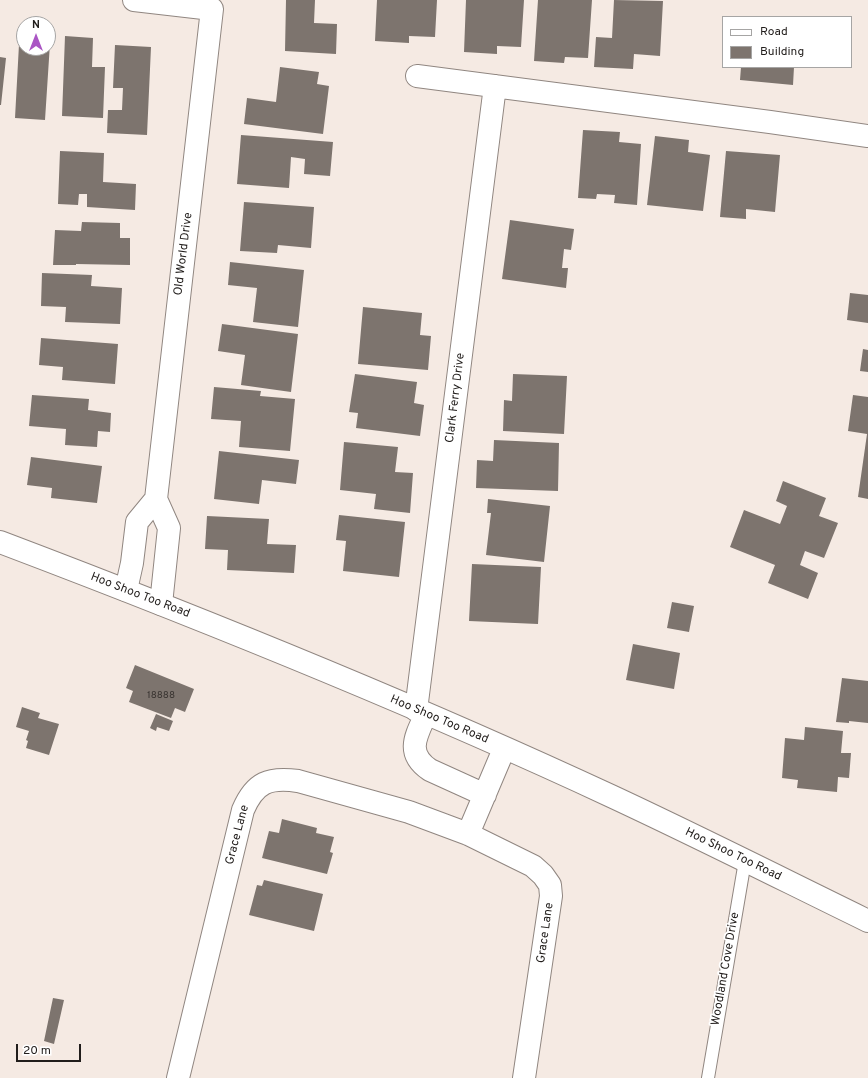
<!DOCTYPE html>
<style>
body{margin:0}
#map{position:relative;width:868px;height:1078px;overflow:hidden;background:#f5eae3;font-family:Overpass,sans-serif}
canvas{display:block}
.legend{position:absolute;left:722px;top:16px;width:130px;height:52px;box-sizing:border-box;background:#fff;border:1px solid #a6a5a4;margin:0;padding:5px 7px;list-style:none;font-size:12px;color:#211d1b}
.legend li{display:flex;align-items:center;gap:8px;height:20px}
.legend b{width:20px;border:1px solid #a6a5a4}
.north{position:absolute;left:16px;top:16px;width:40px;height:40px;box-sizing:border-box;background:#fff;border:1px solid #a6a5a4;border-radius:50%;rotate:0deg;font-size:11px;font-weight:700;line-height:16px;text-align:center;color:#211d1b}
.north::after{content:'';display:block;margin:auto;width:14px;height:18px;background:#aa55c4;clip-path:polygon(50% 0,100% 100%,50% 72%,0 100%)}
.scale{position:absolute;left:16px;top:1044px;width:65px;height:18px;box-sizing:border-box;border:2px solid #211d1b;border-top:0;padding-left:5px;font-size:12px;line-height:14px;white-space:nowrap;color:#211d1b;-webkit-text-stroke:3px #fff;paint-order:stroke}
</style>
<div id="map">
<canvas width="868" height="1078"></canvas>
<ul class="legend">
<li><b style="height:5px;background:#fff"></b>Road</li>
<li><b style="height:11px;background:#7d746e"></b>Building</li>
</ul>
<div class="north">N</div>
<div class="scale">20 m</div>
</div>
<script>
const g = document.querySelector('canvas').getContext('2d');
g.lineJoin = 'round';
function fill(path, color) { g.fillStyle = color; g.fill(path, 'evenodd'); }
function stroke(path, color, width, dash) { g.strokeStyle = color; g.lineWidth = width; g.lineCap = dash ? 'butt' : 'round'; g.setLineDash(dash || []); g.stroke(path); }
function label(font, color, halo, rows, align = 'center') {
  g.font = font + ' Overpass,sans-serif'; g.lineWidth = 3.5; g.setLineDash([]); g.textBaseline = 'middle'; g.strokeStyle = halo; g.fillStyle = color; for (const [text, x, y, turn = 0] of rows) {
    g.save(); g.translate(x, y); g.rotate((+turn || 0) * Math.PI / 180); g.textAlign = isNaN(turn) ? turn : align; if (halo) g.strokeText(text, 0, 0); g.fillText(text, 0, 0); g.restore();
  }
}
fill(new Path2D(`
 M286 0H315L314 23 337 24 336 54 285 51Z
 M377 0H437L435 37 409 36V43L375 41Z
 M466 0H524L521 47 497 46V54L464 52Z
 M538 0H592L588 58 565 57 564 63 534 61Z
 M614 0 663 1 660 56 634 54 633 69 594 67 596 37 612 38Z
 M20 26H24V48H48V28H51L45 120 15 118Z
 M65 36 93 38 92 67H105L103 118 62 116Z
 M115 45 151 47 147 135 107 133 108 110H122L123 88H113Z
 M0 57 6 58 1 105H0Z
 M280 67 319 72 317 84 329 86 323 134 244 124 247 98 276 102Z
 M741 67H794L793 85 740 80Z
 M583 130 620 132 619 142 641 144 637 205 614 203 615 195 597 194 596 199 578 198Z
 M241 135 333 142 330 176 304 174 305 159 291 157 289 188 237 184Z
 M655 136 689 140 688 152 710 155 703 211 647 205Z
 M60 151 104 153 103 182 136 184 135 210 87 207V194H79L78 205 58 204Z
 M726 151 780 155 775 212 746 209V219L720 217Z
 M244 202 314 207 311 248 278 245 277 253 240 251Z
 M510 220 574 229 571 250 564 249 562 268H568L566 288 502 279Z
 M82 222 120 223V238H130V265L76 264V265H53L55 230 81 231Z
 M230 262 304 270 298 327 253 322 257 288 228 285Z
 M42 273 92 275 91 286 122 288 120 324 65 322 66 307 41 306Z
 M850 293 868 295V323L847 320Z
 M363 307 422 313 420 335 431 336 428 370 358 364Z
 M222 324 298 334 291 392 241 385 245 355 218 351Z
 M41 338 118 344 115 384 62 380 63 367 39 365Z
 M863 349 868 350V372L860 371Z
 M355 374 417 382 414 403 424 405 420 436 356 428 358 413 349 412Z
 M513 374 567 376 564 434 503 431 504 400 512 401Z
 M214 387 261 391 260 396 295 399 290 451 239 447 241 421 211 419Z
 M32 395 89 399 88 410 111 413 110 432 98 431 97 447 65 445 66 429 29 426Z
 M853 395 868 397V499L858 497 867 434 848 431Z
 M494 440 559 443 558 491 476 488 477 460 493 461Z
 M344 442 398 447 395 472 413 473 410 513 374 509 376 494 340 490Z
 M219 451 299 460 296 484 262 480 259 504 214 499Z
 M31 457 102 466 97 503 51 498 52 488 27 485Z
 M783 481 826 498 819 516 838 523 824 558 805 551 800 565 818 573 808 599 768 583 775 565 730 547 744 510 780 524 787 506 776 501Z
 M488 499 550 506 544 562 486 555 491 513H487Z
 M339 515 405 522 399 577 343 571 346 541 336 540Z
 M207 516 269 519 267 544 296 545 294 573 227 570 228 550 205 549Z
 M472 564 541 567 538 624 469 621Z
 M672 602 694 606 689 632 667 628Z
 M633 644 680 653 674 689 626 680Z
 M135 665 194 689 185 712 175 708 171 718 129 702 133 691 126 688Z
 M842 678 868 681V723L849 721V723L836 722Z
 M22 707 40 713 38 718 59 724 49 755 26 748 28 741 26 740 29 731 16 727Z
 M156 714 173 721 169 731 157 727 156 731 150 728Z
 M805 727 843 731 841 753H851L849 778 838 777 837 792 797 788 798 780 782 778 785 738 804 740Z
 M282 819 317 828 316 833 334 837 330 852 333 853 327 874 262 858 269 831 279 833Z
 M264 880 323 894 314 931 249 915 257 885 262 886Z
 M53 998 64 1000 54 1044 44 1041Z`), '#7d746e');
const service = new Path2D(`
 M708 1078 745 861`);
const minor = new Path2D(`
 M134 0 212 9 156 499 169 528 161 604
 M417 76 770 122 868 136
 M126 590 132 563 137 522 156 499
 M416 710 495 86
 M426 714C416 736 405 753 430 770L485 795
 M468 834 504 749
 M178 1078 243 810C255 782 269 777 298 781L409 812 468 834 533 866 543 875 550 885 551 896 524 1078`);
const tertiary = new Path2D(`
 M0 542C206 620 411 703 611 796 697 836 782 879 868 921`);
stroke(service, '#908680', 14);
stroke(minor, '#908680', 24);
stroke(tertiary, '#908680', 24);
stroke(service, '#fff', 12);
stroke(minor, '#fff', 22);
stroke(tertiary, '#fff', 22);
label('10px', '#383330', null, [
 ["18888",161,696]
]);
label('12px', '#211d1b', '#fff', [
 ["Old World Drive",184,254,-83],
 ["Clark Ferry Drive",456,398,-83],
 ["Hoo Shoo Too Road",140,596,21],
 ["Hoo Shoo Too Road",439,720,23],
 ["Grace Lane",238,835,-75],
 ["Hoo Shoo Too Road",733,855,26],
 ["Grace Lane",546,933,-82],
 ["Woodland Cove Drive",726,969,-80]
]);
</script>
